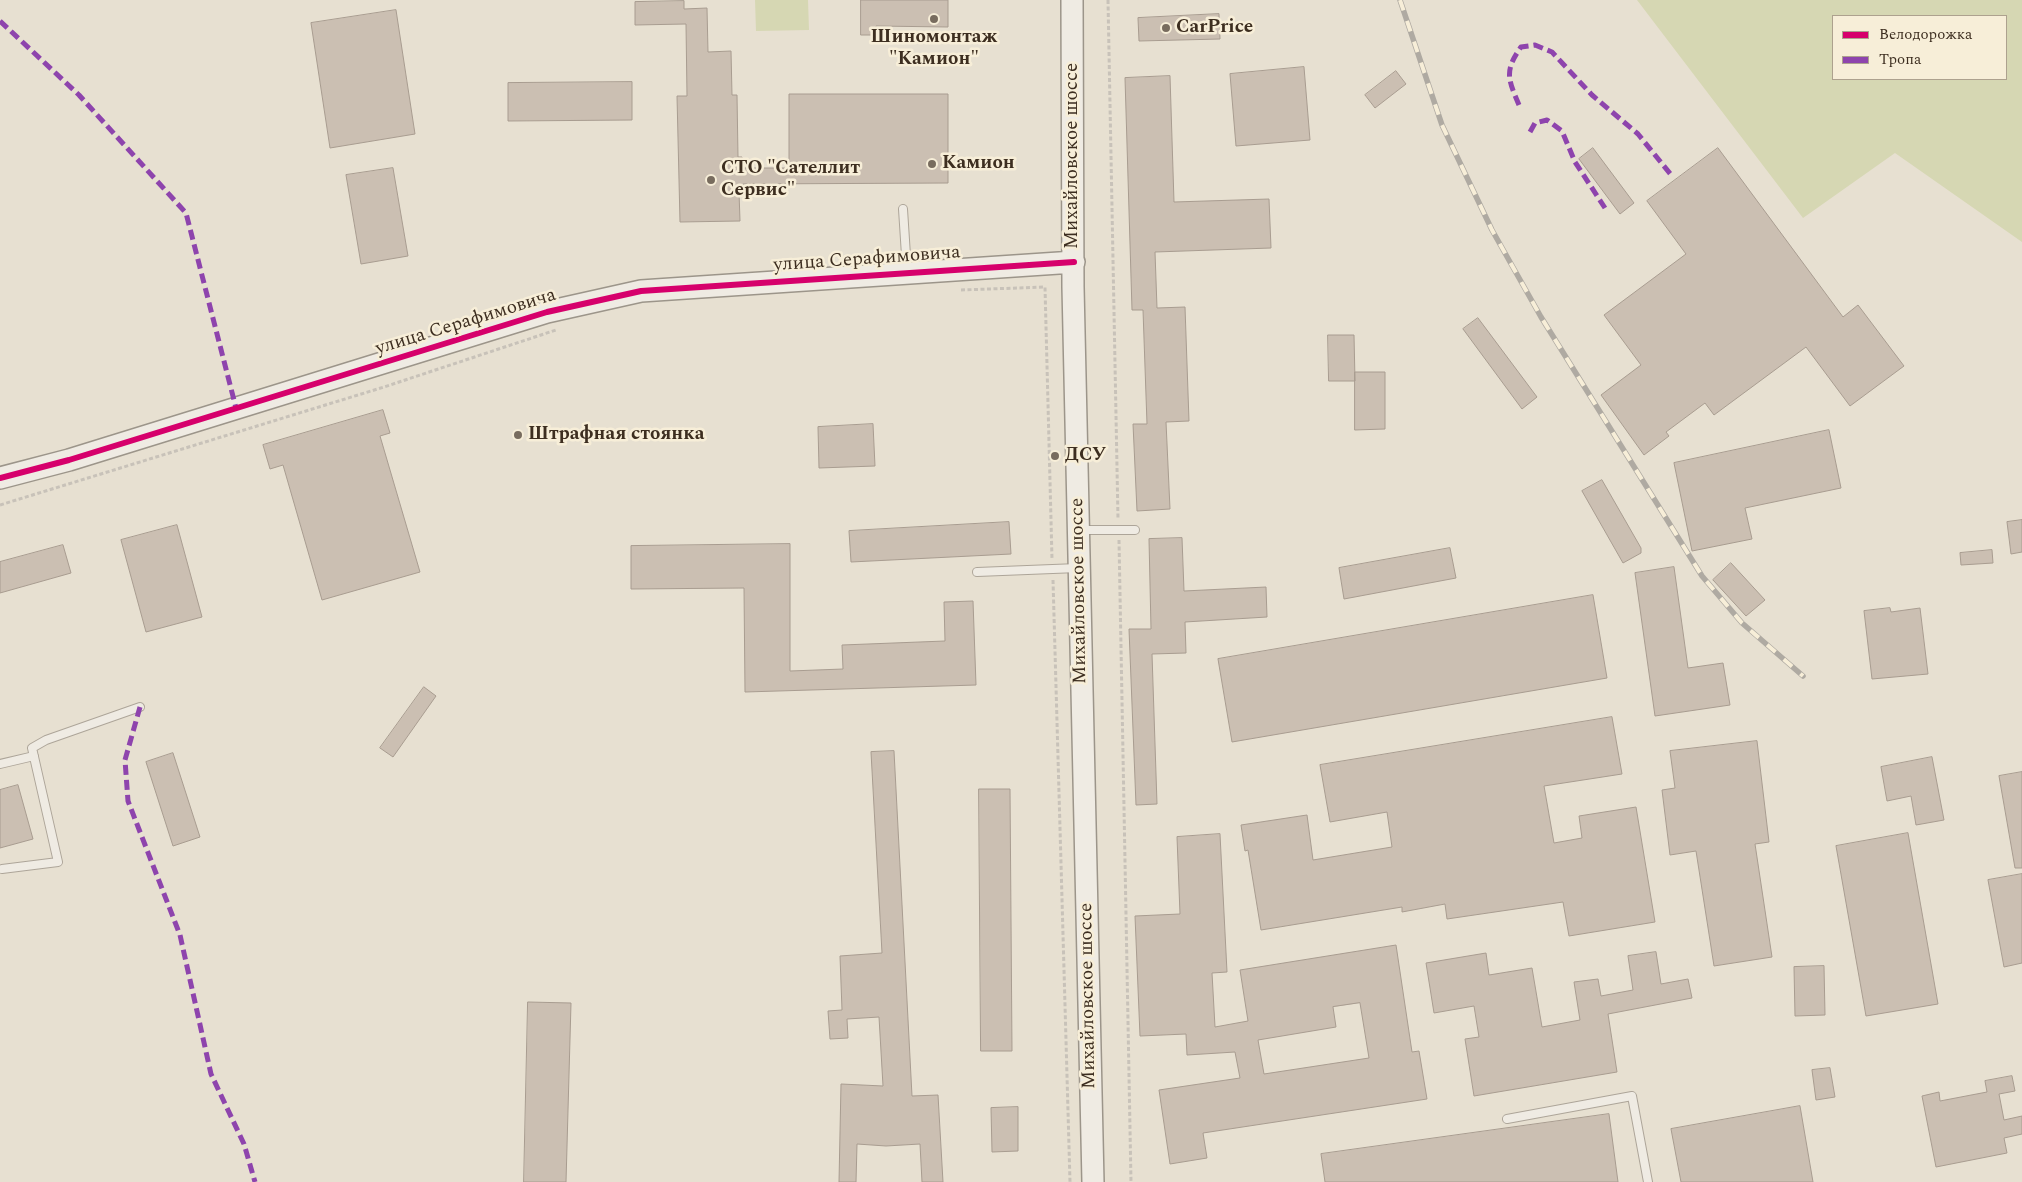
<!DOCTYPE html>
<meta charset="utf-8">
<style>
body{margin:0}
#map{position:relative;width:2022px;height:1182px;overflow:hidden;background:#e7e0d1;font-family:Spectral,serif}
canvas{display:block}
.legend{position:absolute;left:1832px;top:15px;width:175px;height:65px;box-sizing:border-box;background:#f7eed8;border:1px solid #ada18e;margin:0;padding:6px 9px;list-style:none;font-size:15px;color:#3d2e20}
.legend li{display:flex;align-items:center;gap:10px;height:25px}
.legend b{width:25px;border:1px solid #ada18e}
</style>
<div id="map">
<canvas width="2022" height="1182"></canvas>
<ul class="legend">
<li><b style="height:6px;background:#d6006c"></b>Велодорожка</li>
<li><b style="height:6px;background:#8e44ad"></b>Тропа</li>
</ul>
</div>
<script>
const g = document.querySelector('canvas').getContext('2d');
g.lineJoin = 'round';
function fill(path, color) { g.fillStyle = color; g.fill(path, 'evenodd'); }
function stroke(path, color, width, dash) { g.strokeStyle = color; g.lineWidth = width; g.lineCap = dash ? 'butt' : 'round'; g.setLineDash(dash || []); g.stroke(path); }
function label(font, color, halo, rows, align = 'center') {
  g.font = font + ' Spectral,serif'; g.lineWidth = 5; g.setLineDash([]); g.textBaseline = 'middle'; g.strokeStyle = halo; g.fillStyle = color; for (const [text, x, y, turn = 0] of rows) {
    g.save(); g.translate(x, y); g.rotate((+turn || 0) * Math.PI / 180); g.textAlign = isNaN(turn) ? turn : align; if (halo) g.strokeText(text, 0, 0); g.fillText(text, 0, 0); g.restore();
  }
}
fill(new Path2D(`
 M755 0H808L809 30 756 31Z
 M1637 0H2022V242L1895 153 1803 218ZM1833 16H2006V79H1833Z`), '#d6d7b3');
const building = new Path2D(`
 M861 0H948V27L876 26V35H861Z
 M684 1V9L707 8 708 52 731 51 732 95H737L738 157H742L743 168H789V94H948V183L743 184V192H739L740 221 680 222 677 96H687L686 24 635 25V2Z
 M396 10 415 134 330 148 311 23Z
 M1219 14 1220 39 1139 41 1138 18Z
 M1304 67 1310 140 1236 146 1230 74Z
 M1396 71 1406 84 1375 108 1365 95Z
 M1170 76 1174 202 1269 199 1271 248 1155 252 1157 308 1185 307 1189 421 1166 422 1170 509 1137 511 1133 424H1147L1143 310H1132L1125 78Z
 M632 82V120L508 121V83Z
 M1593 148 1634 203 1620 214 1579 159Z
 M1718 148 1843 317 1858 305 1904 366 1850 406 1806 347 1714 415 1705 403 1666 432 1669 436 1644 455 1601 395 1641 365 1604 315 1686 254 1647 201Z
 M393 168 408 256 361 264 346 175Z
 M1478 318 1537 397 1522 409 1463 329Z
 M1328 335H1354L1355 381H1329Z
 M1355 372H1385V429L1355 430Z
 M383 410 390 433 380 436 420 572 322 600 283 465 270 469 263 445Z
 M873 424 875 466 819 468 818 427Z
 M1829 430 1841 488 1745 508 1752 539 1692 551 1674 463Z
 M1602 480 1641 548V553L1623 563 1582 491Z
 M2022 520V552L2011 554 2007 522Z
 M1009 522 1011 554 851 562 849 531Z
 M177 525 202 617 146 632 121 540Z
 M1182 538 1184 591 1266 587 1267 617 1185 622 1186 653 1152 654 1157 804 1136 805 1129 629H1151L1149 539Z
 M790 544V671L843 669 842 645 945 641 944 602 973 601 976 685 745 692 744 588 631 589V546Z
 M63 545 71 573 0 593V562Z
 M1450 548 1456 578 1344 599 1339 568Z
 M1992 550 1993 563 1961 565 1960 553Z
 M1731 563 1765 600 1746 616 1713 580Z
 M1674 567 1688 668 1723 663 1730 705 1655 716 1635 573Z
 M1593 595 1607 678 1232 742 1218 659Z
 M1890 608 1891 612 1920 608 1928 674 1872 679 1864 611Z
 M424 687 436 696 393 757 380 748Z
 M1612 717 1622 774 1544 786 1554 843 1582 838 1579 816 1636 807 1655 922 1569 936 1563 902 1447 919 1445 904 1402 912V907L1261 930 1248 850 1245 851 1241 825 1307 815 1313 860 1392 847 1387 812 1330 822 1320 765Z
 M1757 741 1769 842 1755 844 1772 957 1714 966 1696 851 1670 855 1662 790 1675 788 1670 751Z
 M894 751 912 1096 938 1095 943 1182H922L920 1144 886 1146 857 1144 856 1182H839L841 1084 883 1086 879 1017 847 1019 848 1038 830 1039 828 1011 842 1010 840 956 882 953 871 752Z
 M173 753 200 837 173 846 146 762Z
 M1932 757 1944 820 1916 825 1911 796 1887 801 1881 767Z
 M2022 772V868H2015L1999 776Z
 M18 785 33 839 0 848V790Z
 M979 789H1010L1012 1051H981Z
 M1908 833 1938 1004 1866 1016 1836 846Z
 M1220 834 1227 972 1212 973 1215 1027 1248 1021 1240 970 1396 945 1412 1052 1419 1051 1427 1099 1203 1133 1207 1158 1170 1164 1159 1090 1240 1078 1235 1052 1187 1055 1186 1034 1140 1036 1135 916 1180 914 1177 837ZM1360 1003 1369 1058 1264 1074 1258 1040 1336 1027 1333 1007Z
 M2022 874V963L2004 967 1988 880Z
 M1656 952 1661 984 1688 979 1692 998 1608 1014 1617 1072 1474 1096 1465 1039 1479 1037 1474 1006 1434 1013 1426 963 1486 953 1489 975 1532 968 1542 1027 1580 1020 1574 982 1598 979 1601 996 1633 990 1628 956Z
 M1824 966 1825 1015 1795 1016 1794 967Z
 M528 1002 571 1003 566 1182H524Z
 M1830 1068 1835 1097 1816 1100 1812 1070Z
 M2012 1076 2015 1091 1999 1094 2004 1120 2022 1116V1134L2004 1138 2007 1153 1936 1167 1922 1096 1939 1092 1940 1101 1987 1092 1985 1081Z
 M1800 1106 1813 1182H1681L1671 1129Z
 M1018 1107V1151L992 1152 991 1108Z
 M1609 1114 1618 1182H1325L1321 1154Z`);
fill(building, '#cbbfb2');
stroke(building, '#a89c90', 1);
const lane = new Path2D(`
 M903 209 907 271
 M1081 530H1135
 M977 572 1078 568
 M0 764 34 756
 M2 869 58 862 32 748 46 740 140 707
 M1507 1119 1632 1096 1648 1182`);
const secondary = new Path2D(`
 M1072 0 1073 287 1093 1182
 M0 478 69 460 547 312 641 291 1074 262`);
stroke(lane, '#ada599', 10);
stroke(secondary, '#9c958a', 24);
stroke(new Path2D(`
 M1108 0 1118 519
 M961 290 1045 287 1052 559
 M0 505 384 387 556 330
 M1119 540 1131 1182
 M1053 580 1070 1182`), '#c8c2b9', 3, [4, 2.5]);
stroke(lane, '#efebe3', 8);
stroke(secondary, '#efebe3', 21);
const rail = new Path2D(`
 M1400 0 1442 125 1492 230 1541 317 1702 576 1742 623 1803 676`);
stroke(rail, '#afaaa2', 5.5);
stroke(rail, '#f7eed8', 4, [11]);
stroke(new Path2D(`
 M0 21 79 95 186 213 236 408
 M1519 105C1508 79 1504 71 1521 47L1535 45 1552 52 1592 95 1638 134 1672 176
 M1530 132 1535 123 1547 120 1562 131 1575 162 1605 208
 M140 707 125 760 128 801 180 935 211 1074 244 1144 255 1182`), '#8e44ad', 5, [10, 5]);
stroke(new Path2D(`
 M0 478 69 460 547 312 641 291 1074 262`), '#d6006c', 6);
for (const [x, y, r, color] of [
 [934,19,5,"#786c5e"],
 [1166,28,5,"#786c5e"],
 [932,164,5,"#786c5e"],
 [711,180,5,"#786c5e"],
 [518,435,5,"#786c5e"],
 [1055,456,5,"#786c5e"]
]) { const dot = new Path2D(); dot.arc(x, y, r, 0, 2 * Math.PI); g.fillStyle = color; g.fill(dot); stroke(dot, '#f7eed8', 2); }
label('bold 19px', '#3d2e20', '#f7eed8', [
 ["CarPrice",1176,28],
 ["Шиномонтаж",934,38,"center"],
 ["\"Камион\"",934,60,"center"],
 ["Камион",942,164],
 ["СТО \"Сателлит",721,169],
 ["Сервис\"",721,191],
 ["Штрафная стоянка",528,435],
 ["ДСУ",1065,456]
], 'left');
label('19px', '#3d2e20', '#f7eed8', [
 ["Михайловское шоссе",1073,156,-90],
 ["улица Серафимовича",867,260,-4],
 ["улица Серафимовича",466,323,-17],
 ["Михайловское шоссе",1080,591,-91],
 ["Михайловское шоссе",1089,996,-91]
]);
</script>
